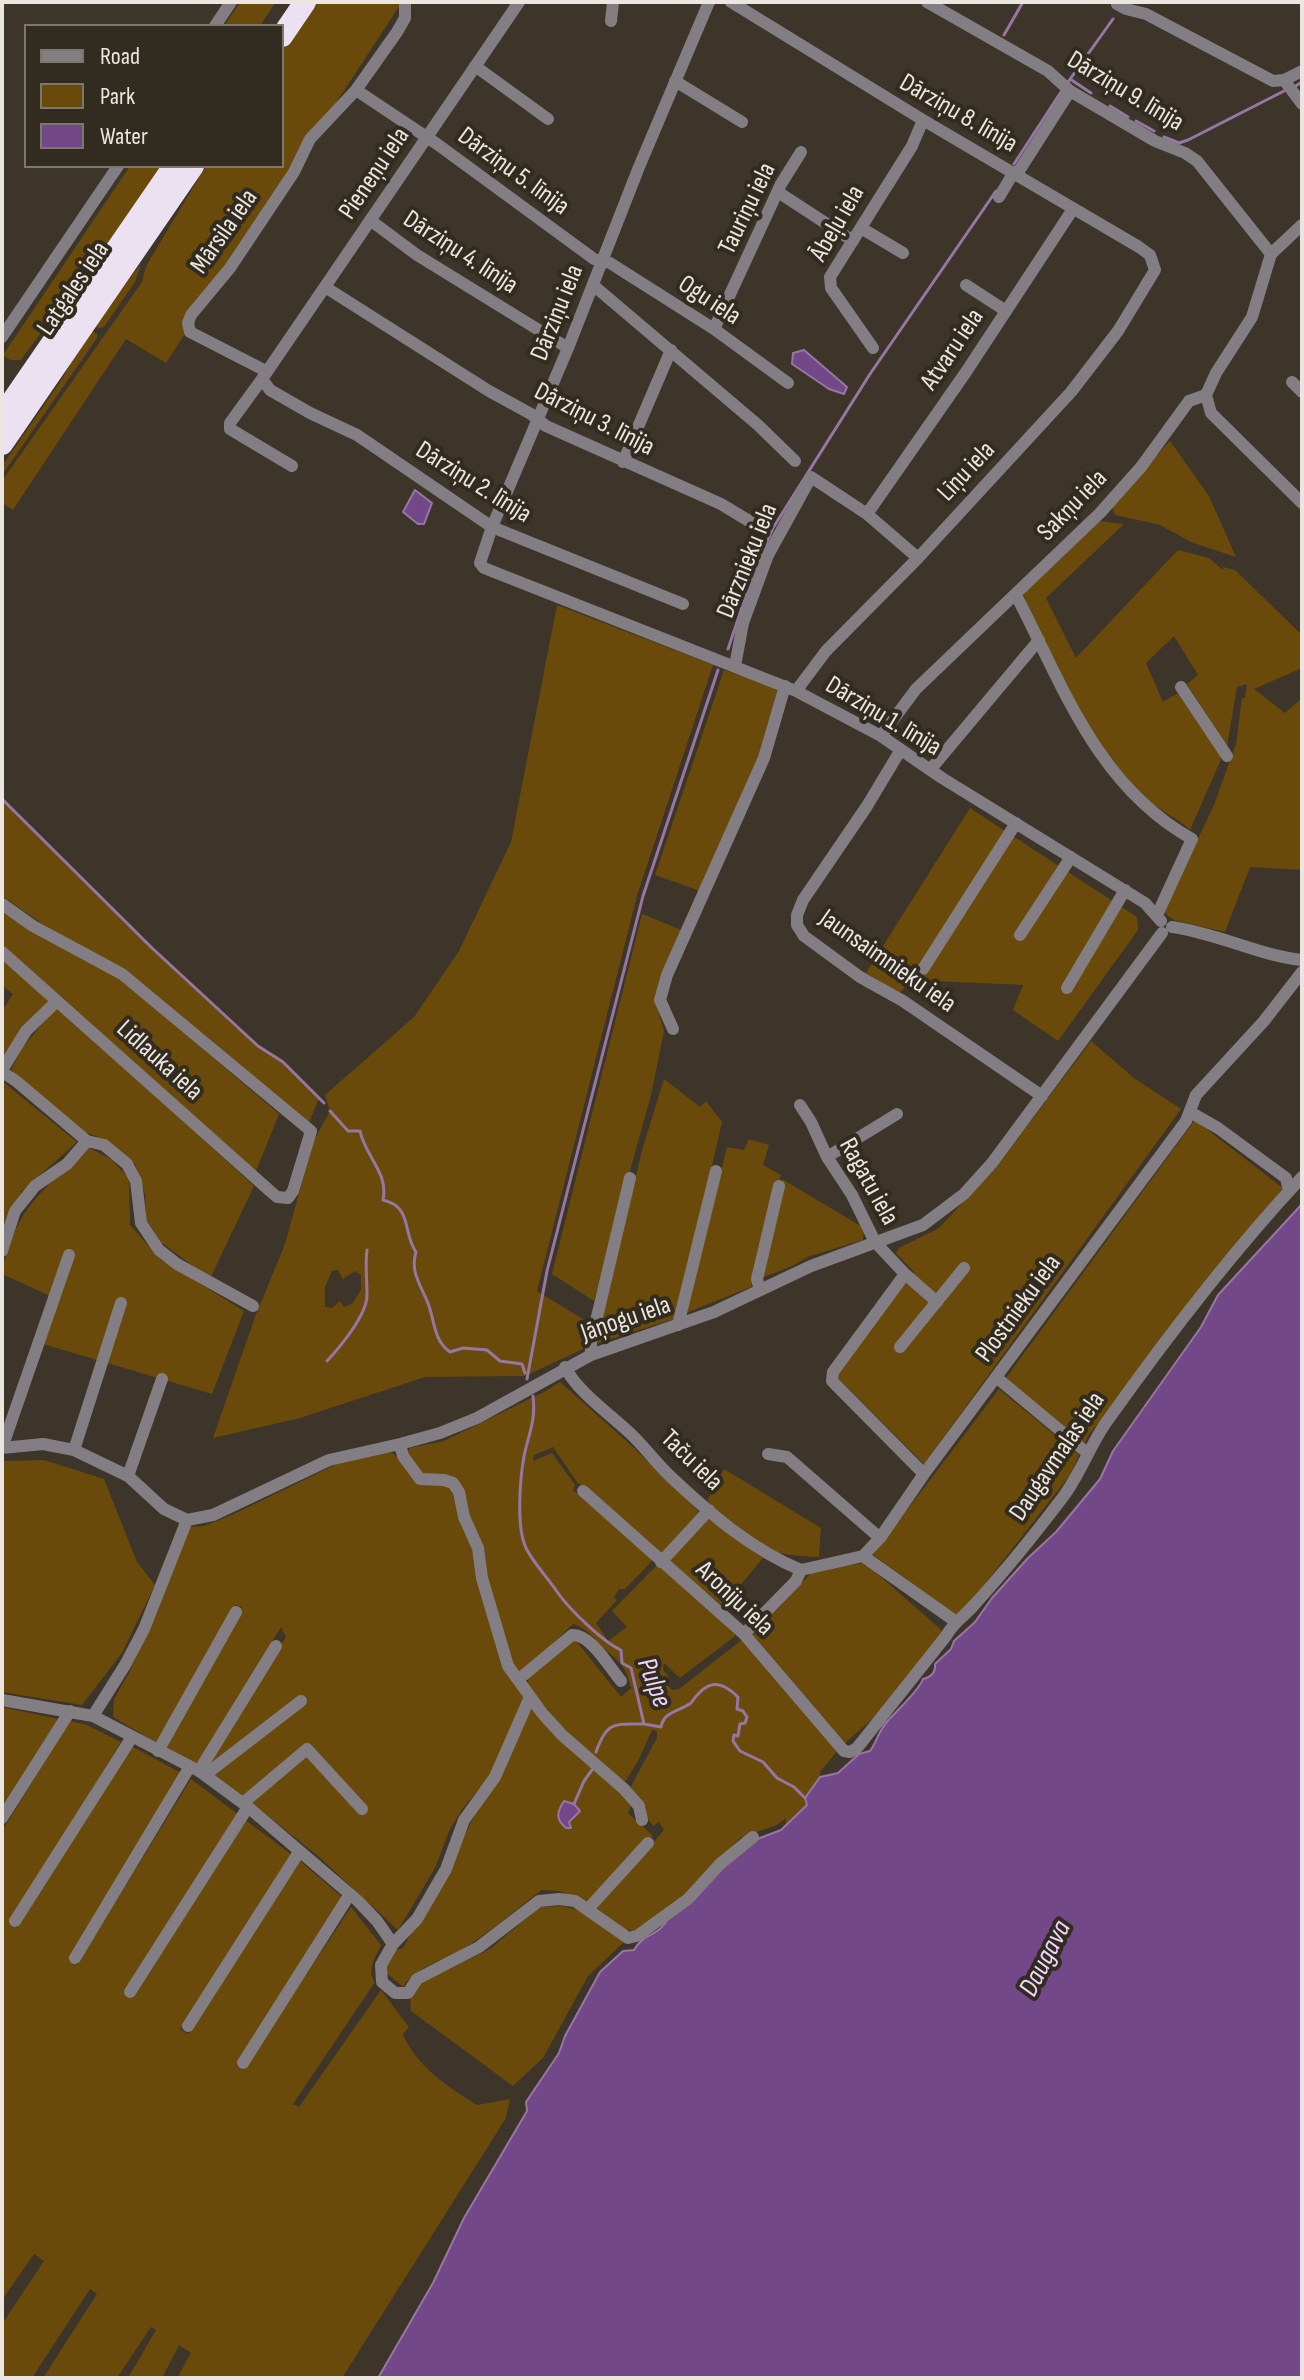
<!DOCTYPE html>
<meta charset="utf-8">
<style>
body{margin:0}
#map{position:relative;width:1304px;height:2380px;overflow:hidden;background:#3d3529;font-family:"Sofia Sans Condensed",sans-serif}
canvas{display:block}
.frame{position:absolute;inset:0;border:4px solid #ebe6df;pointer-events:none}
.legend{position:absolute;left:24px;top:24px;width:260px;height:144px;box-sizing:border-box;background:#322b1f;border:2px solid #7c766c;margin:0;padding:10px 14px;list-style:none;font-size:24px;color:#ebe6df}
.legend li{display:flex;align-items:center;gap:16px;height:40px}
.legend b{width:40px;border:2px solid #7c766c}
</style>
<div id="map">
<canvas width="1304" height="2380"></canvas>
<div class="frame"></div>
<ul class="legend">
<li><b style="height:10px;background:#827e84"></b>Road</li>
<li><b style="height:22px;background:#694a0a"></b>Park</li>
<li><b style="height:22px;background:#724889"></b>Water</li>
</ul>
</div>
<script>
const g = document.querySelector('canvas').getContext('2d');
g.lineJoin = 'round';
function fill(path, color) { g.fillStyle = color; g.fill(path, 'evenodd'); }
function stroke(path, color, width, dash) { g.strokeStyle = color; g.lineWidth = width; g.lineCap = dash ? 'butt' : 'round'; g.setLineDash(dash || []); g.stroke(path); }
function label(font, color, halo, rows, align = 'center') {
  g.font = font + ' "Sofia Sans Condensed",sans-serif'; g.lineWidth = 8; g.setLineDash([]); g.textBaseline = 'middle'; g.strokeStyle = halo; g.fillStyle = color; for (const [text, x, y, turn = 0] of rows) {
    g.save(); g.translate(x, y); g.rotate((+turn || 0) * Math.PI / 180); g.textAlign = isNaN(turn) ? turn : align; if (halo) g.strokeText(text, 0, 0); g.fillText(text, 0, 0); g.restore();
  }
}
fill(new Path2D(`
 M240 2H274L275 3 260 26H224Z
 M316 2H402L166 363 126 339 13 510 2 503V481L142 282 146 266 206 166H282V51Z
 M130 166H164L83 283 79 281 21 360H10L3 355Z
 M141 264 135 282 104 327 99 328 94 325Z
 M90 330 97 334V338L2 475V466L60 382Z
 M1170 441 1209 496 1236 557 1191 542 1160 525 1115 515 1111 505Z
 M1100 521 1124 524 1046 598 1076 658 1178 550 1209 558 1223 570V567L1235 570 1302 635V668L1254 689 1285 713 1302 698V870L1250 867 1225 932 1174 920 1163 912 1214 805 1236 744 1242 698H1245L1247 684 1237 687 1227 746 1187 684 1198 675 1174 636 1146 663 1163 702 1178 693 1222 757 1190 830C1175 816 1155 808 1140 795 1090 751 1051 655 1023 594Z
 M557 605 713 665 637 896 537 1291 589 1323 583 1349 525 1376 425 1377 300 1418 213 1438 255 1317 285 1244 313 1142 330 1111 325 1095 414 1017 459 951 511 842ZM338 1270 343 1279 355 1271 361 1275V1290L352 1304 344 1307 340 1301 332 1308 325 1307V1287L332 1271Z
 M724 670 778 688 760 756 700 891 655 875Z
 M2 799 152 948 258 1046 283 1062 319 1098 308 1125 201 1032 2 896Z
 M970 808 1137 917 1138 930 1058 1041 1013 1010 1023 985 910 980 900 993 866 973Z
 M2 908 125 982 279 1114 256 1171 2 946Z
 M642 914 684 931 655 1000 664 1031 651 1095 594 1301 552 1274Z
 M2 958 49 1001 22 1029 2 1061V1011L13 994 2 985Z
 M57 1006 254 1186 210 1279 161 1242 146 1219 145 1194 135 1164 102 1139 83 1131 11 1070 23 1047Z
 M1091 1041 1134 1078 1181 1109 924 1464 839 1379 835 1370 914 1272 896 1253 899 1248 939 1228 998 1165Z
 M664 1079 700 1107 706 1101 722 1122 677 1318 595 1344 643 1147Z
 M2 1081 77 1142 22 1191 2 1229Z
 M1195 1120 1284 1189 1088 1436 1084 1445 1006 1378Z
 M749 1139 769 1145 763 1165 781 1175 751 1287 686 1313 727 1147 744 1150Z
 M89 1148 111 1159 129 1178 130 1225 160 1259 244 1311 212 1394 43 1344 57 1299 2 1274C2 1264 7 1254 10 1244 25 1199 56 1179 89 1148Z
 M782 1179 864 1228 863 1240 810 1256 790 1267 759 1279Z
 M560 1382 634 1448 699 1512 659 1556 577 1482 553 1447 534 1455 533 1461 552 1453 575 1485 573 1490 653 1560 625 1589H619L614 1597 617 1600 596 1623 608 1641 627 1627 612 1611 658 1564 734 1631 735 1636 680 1678 664 1663 663 1670 669 1677 667 1684 672 1690 679 1689 743 1639 838 1750 820 1772V1777L805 1798 807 1805 786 1825V1818L777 1825 740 1838 673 1908 637 1932 621 1928 596 1909 664 1830 659 1822 653 1826 643 1812 647 1808 630 1788 657 1738V1731L652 1730 638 1761 625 1782 563 1730 527 1684 530 1673 573 1637 621 1697 631 1688C626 1668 623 1665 608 1652 594 1640 592 1631 573 1624L521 1674 512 1665 467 1518 462 1487 421 1475 407 1453 410 1448 444 1441 544 1392Z
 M999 1389 1079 1455 1070 1475 959 1617 873 1555Z
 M391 1452 401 1460 415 1482 446 1485 455 1492 458 1518 475 1554 478 1577 526 1698 493 1772 463 1808 449 1831 435 1868 398 1930 318 1856 249 1801 307 1745 244 1797 211 1775 307 1700 304 1696 206 1771 202 1769 286 1637 281 1627 197 1766 166 1747 242 1607 235 1605 159 1744 113 1717 114 1699 129 1673 189 1527 204 1526 234 1514 339 1463Z
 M44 1460 104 1479 137 1562 155 1585 122 1653 82 1705 2 1692V1461Z
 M724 1469 821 1528 819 1557C802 1556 783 1556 768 1549 752 1542 719 1514 707 1501Z
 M706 1517 763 1558 723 1606 667 1561Z
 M865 1563 946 1634 896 1698 845 1743 753 1635 814 1570Z
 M532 1705 623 1795 631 1806 628 1813 653 1836 587 1902 559 1891 542 1890C515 1910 490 1933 461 1950 439 1963 418 1965 403 1987L383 1970 396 1950 403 1948C449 1869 489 1786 532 1705Z
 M2 1707 58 1719 2 1807Z
 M70 1721 87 1725 121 1742 9 1923 17 1928 131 1746 181 1773 69 1961 77 1965 191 1779 292 1855 180 2029 188 2034 299 1860 343 1898 236 2066 243 2070 351 1907 381 1945C376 1957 366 1970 375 1982L293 2104 299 2107 381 1990 409 2027 403 2034C416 2066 448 2087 477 2105L510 2099 506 2118 342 2378H177L191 2353 179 2345 162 2378H128L156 2330 151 2327 117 2378H43L97 2294 90 2289 32 2378H2V2324L44 2261 34 2254 2 2300V1831Z
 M563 1906 580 1911 624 1942 588 1976 543 2058 513 2086 411 2011 410 1998 419 1983 490 1949 540 1907Z`), '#694a0a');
const water = new Path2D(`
 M804 350 847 387 844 394 829 389 792 364 793 353Z
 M415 490 432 503 424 524H418L403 512Z
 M1302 1204V2378H378L433 2283 464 2218 527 2111 526 2102 559 2053 565 2036 600 1972 623 1951 634 1950C642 1934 661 1935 668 1918L752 1841 781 1830 807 1805 805 1798 820 1777 838 1773 859 1754 870 1751C876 1743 879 1731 886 1723 895 1712 919 1691 923 1679 931 1677 936 1673 935 1664L951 1649 954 1641 975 1622 992 1598 1028 1558 1056 1532 1100 1479 1113 1451 1201 1327 1218 1295Z
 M564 1801 574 1804 580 1811 569 1822 571 1828H566C555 1819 557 1812 564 1801Z`);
fill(water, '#724889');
stroke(water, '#9677a3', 2);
stroke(new Path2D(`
 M1004 35 1023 2
 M1070 79 1091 93
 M1068 82 1113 19
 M1294 87 1302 82
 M1110 106 1128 117
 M1136 121 1154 131
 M1164 137 1179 143 1188 140 1284 91
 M1014 164 1061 92
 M728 649 755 569 773 528 870 374 996 191
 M2 799 152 948 258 1046 283 1062 324 1103
 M330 1111 348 1131H360C365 1156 389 1173 383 1200 413 1207 402 1232 416 1252 410 1271 420 1284 427 1301 435 1318 432 1339 450 1352L463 1348 487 1350 500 1361 522 1364 525 1373
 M327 1361C340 1347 367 1315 367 1295 367 1280 365 1265 367 1250
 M527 1379 547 1271 643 896 718 670
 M533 1396C536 1420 529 1433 524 1456 520 1479 516 1527 526 1548 534 1564 548 1578 558 1593 570 1610 603 1642 621 1650L622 1663 631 1668 644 1724 661 1727C664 1711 680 1711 691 1703 706 1681 719 1678 738 1697L737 1709 743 1711 747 1717 745 1723 740 1724 738 1736 734 1735 733 1741 740 1751 763 1762 777 1778 794 1787 805 1798
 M596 1752C607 1721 614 1724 644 1724
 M574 1804 584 1781 592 1770`), '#9677a3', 3);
stroke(new Path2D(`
 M519 2 262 379 270 390 310 413 357 435 492 527 683 604
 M709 2 639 167 568 348 492 527 480 563 484 568 796 691 881 736 942 778 1145 903 1161 921
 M731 2 923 120 1139 247 1150 255 1155 270 1118 331 1071 392 918 558 826 651 796 691
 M927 2 1048 71 1070 91 1155 141 1185 153 1197 161 1271 254
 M1117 4 1126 9 1146 14 1273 81 1284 80 1302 71
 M611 21 613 2
 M215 26 231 2
 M475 66 548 119
 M1284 80 1302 104
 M675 81 742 122
 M356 90 437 144 594 259 610 263 714 329 788 383
 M1017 174 1070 91
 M778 192 853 241
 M999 197 1014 172
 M370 220 417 255 568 348
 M861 228 903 253
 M593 285 758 425 795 461
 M966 285 1006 311
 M325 287 489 391 531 414 546 426 721 504 759 527
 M714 329 781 184 801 152
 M2 337 118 166
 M873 348 831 288 830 277 912 146 923 120
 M266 371 190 332 188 323 191 315 230 268 294 172 310 139 356 90 397 32 405 18V2
 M262 379 230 423V429L292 466
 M1292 382 1302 392
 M1206 395 1211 413 1302 503
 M623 462 671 350
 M867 514 966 372 1073 209
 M1016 595C1063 686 1097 786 1192 839L1157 915
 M735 666 743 623 768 555 811 477 867 514 918 558
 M1181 687 1227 756
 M881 736 916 689 1100 513 1141 467 1189 401 1206 395 1216 373 1252 317 1271 254 1302 225
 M900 751 867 806 803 900 797 915V925L804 936 860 977 903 1001 1042 1096
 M930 770 1039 640
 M2 904 33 926 122 974 311 1131 293 1191 288 1198 277 1197 270 1191 2 952
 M1172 927C1217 933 1257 955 1302 960
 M1020 935 1071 857
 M923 969 1016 823
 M1067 988 1125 890
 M673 1029 660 1000 667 975 764 758 785 686
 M2 1070 26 1031 57 1001
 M2 1072 16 1081 87 1141 104 1145 127 1164 136 1181 141 1223 159 1250 177 1264 253 1306
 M800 1105 811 1122 827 1157 852 1195 875 1242 905 1274 937 1302
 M1190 1112 1218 1128 1286 1178 1289 1191
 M827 1157 897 1114
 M2 1251 15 1211 35 1186 67 1164 87 1141
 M905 1274 833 1372 832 1381 924 1474
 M760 1290 757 1279 779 1186
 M678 1325 716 1171
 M900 1347 964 1268
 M591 1355V1342L630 1178
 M565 1367C578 1393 613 1416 634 1437 647 1450 658 1465 671 1477 709 1513 752 1550 801 1570
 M996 1377 1086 1452
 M400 1444 403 1456 420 1479 444 1480 453 1483 459 1492 464 1517 478 1548 482 1578 508 1666 542 1713 562 1735 624 1789 639 1806 642 1820
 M2 1448 43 1444 74 1450 128 1476 164 1509 187 1520 213 1515 329 1460 400 1444 440 1433 477 1418 591 1355 714 1312 811 1266 923 1225 964 1194 992 1163 1162 933
 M2 1448 69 1255
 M74 1450 121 1303
 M768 1454 787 1457 880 1538
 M128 1476 162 1379
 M583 1491 744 1634 844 1751 850 1752 857 1748 946 1636C955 1620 963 1618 974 1605 1005 1571 1035 1534 1063 1497 1080 1474 1089 1448 1105 1424 1166 1338 1230 1254 1302 1177
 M863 1556 955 1621
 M661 1562 709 1510
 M744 1634 796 1581 801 1570 863 1556 880 1538 924 1474 1186 1121 1196 1095 1264 1021 1302 972
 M519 1679 572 1635C591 1634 609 1667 621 1681
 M530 1697 495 1777 464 1820 446 1869 417 1919 393 1944 381 1965 382 1982 395 1993H408L417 1979 479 1947 539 1901 559 1899 575 1901 628 1938 637 1936 688 1899 720 1864 753 1837
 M2 1700 93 1716 199 1771 248 1807 358 1901 377 1921 393 1944
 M93 1716 125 1665 144 1629 187 1520
 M158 1751 236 1612
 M199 1771 276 1646
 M205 1775 301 1701
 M243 1803 307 1749 362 1809
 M2 1818 70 1711
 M588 1909 648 1843
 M15 1921 132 1737
 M75 1958 189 1768
 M130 1992 248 1807
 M188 2026 299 1852
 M243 2063 350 1894`), '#827e84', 12);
stroke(new Path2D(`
 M282 36 305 2
 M2 416 174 166
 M2 444 193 166`), '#ebe1f1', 22);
label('26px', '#ebe6df', '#322b1f', [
 ["Dārziņu 9. līnija",1125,92,31],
 ["Dārziņu 8. līnija",958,114,30],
 ["Dārziņu 5. līnija",513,172,36],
 ["Pieneņu iela",375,174,-56],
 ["Tauriņu iela",748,209,-64],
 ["Ābeļu iela",838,224,-60],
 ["Mārsila iela",225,232,-55],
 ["Dārziņu 4. līnija",460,253,33],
 ["Latgales iela",74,289,-56],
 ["Ogu iela",709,301,33],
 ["Dārziņu iela",558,313,-68],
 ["Atvaru iela",953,350,-56],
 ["Dārziņu 3. līnija",594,420,27],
 ["Līņu iela",967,472,-47],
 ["Dārziņu 2. līnija",473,483,32],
 ["Sakņu iela",1073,506,-46],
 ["Dārznieku iela",748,561,-68],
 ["Dārziņu 1. līnija",883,717,31],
 ["Jaunsaimnieku iela",887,962,35],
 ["Lidlauka iela",159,1061,42],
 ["Ragatu iela",868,1182,61],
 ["Plostnieku iela",1019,1309,-54],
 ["Jāņogu iela",626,1320,-19],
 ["Daugavmalas iela",1058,1457,-56],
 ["Taču iela",691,1461,44],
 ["Aroniju iela",734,1599,43]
]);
label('italic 28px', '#edd6fb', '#322b1f', [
 ["Pulpe",653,1683,69],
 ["Daugava",1046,1959,-63]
]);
</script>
